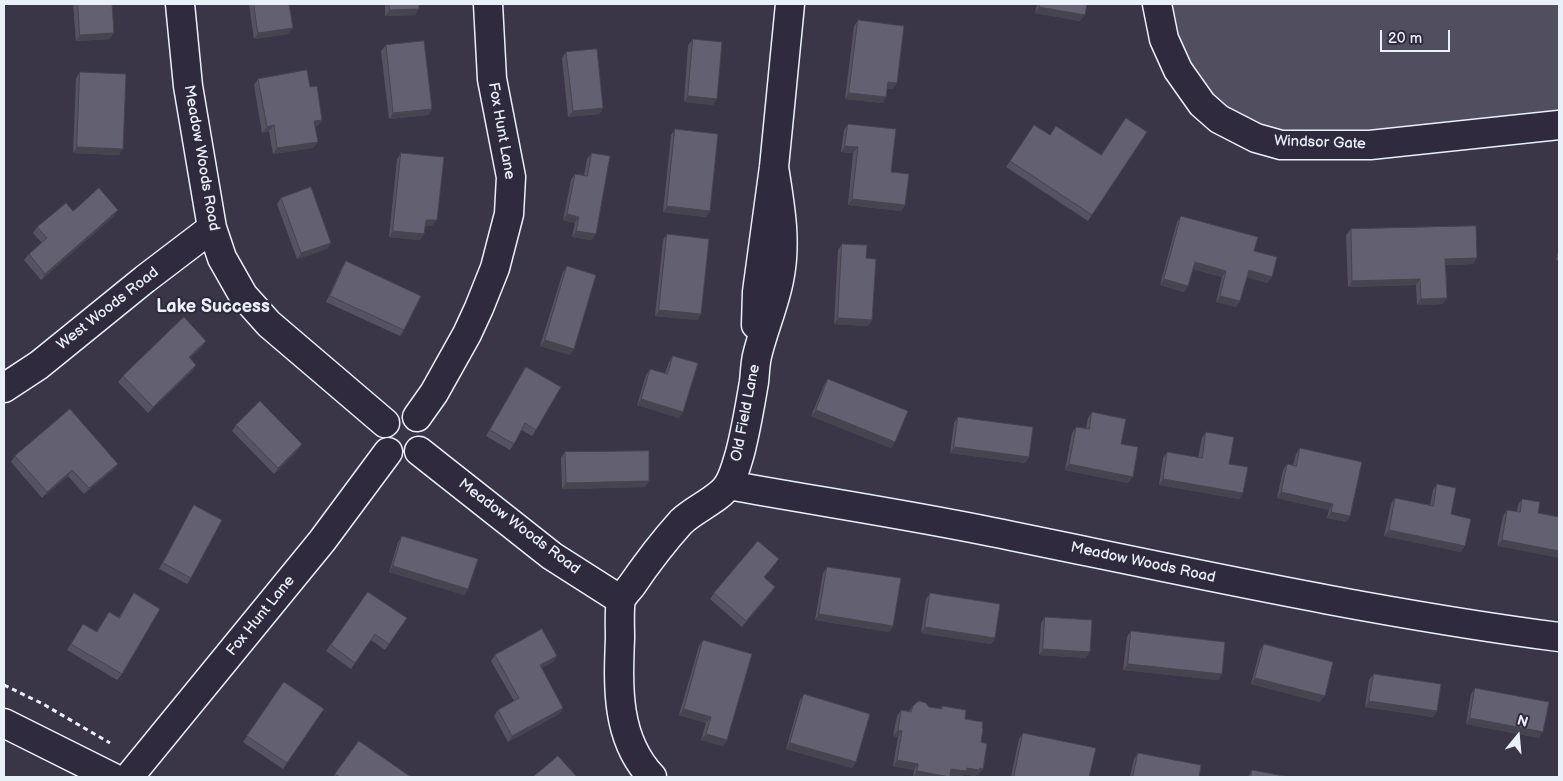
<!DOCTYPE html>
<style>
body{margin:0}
#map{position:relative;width:1563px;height:781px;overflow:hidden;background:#3a3648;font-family:"Balsamiq Sans",sans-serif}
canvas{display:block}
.frame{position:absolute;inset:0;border:5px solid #e8f1f8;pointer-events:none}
.north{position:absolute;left:1493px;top:711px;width:50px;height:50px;-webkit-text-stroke:4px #2f2a3d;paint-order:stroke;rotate:17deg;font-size:14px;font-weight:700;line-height:20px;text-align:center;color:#e8f1f8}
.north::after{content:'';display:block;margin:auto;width:18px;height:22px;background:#e8f1f8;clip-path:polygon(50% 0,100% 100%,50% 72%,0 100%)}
.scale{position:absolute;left:1380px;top:30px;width:70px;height:22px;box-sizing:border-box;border:2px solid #e8f1f8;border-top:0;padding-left:6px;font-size:15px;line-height:18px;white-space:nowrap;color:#e8f1f8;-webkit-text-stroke:4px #2f2a3d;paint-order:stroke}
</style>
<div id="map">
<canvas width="1563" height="781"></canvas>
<div class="frame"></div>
<div class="north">N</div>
<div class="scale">20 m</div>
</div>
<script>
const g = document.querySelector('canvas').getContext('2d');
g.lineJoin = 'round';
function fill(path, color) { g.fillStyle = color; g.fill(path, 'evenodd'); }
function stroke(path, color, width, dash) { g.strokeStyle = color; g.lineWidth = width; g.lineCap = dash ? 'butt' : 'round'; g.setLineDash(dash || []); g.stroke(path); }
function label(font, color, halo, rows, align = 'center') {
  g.font = font + ' "Balsamiq Sans",sans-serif'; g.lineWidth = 4.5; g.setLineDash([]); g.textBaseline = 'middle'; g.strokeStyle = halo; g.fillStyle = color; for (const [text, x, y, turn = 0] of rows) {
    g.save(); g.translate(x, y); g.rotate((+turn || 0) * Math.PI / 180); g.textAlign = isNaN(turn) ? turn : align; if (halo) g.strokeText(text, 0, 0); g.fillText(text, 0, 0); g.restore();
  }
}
fill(new Path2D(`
 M1157 4H1559V125L1281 145 1219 119Z`), '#504e5f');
const minor = new Path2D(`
 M180 4 188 86 212 228 222 258 243 295 269 324 385 423
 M1157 4 1164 39 1178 70 1202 104 1219 119 1256 138 1281 145H1370L1559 125
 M756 325 757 292 774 167 790 4
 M4 388 39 365 145 279 212 228
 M417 417 434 393 467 334 479 308 495 268 509 214 511 177 492 79 488 4
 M419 451 552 556 621 600
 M728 485C816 501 904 514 992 532 1180 570 1368 612 1559 637
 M4 723 112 777
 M129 777 322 541 388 452
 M652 777C616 739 618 688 620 638 620 629 619 608 621 600 623 595 629 589 632 585 647 563 663 542 681 522 694 509 720 499 728 485 734 476 737 463 740 453 746 430 750 406 754 382 755 374 755 365 757 356 763 330 774 306 779 280 787 242 780 205 774 167`);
stroke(minor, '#e8f1f8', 31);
stroke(new Path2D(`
 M4 685 43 704 110 743`), '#e8f1f8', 3, [5, 4]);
stroke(minor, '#2f2a3d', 28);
fill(new Path2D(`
 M73 4H112L110 39 76 41Z
 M249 4H289L288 34 254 39Z
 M385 4H419L415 15 385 16Z
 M1037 4H1087L1080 21 1035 13Z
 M858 20 897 83 892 89 887 88 886 97 882 103 845 99 854 26Z
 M693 39 713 105 684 102 688 45Z
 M386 45 432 109 428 115 389 119 381 51Z
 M566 52 603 108 599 114 568 117 562 58Z
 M80 72 119 155 73 153 76 78Z
 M258 79 310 87 318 126H315L318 142 313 148 273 154 269 131 262 133 254 85Z
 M848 124 891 172 905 205 901 211 848 205 853 153 841 152 844 130Z
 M1034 125 1050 135 1101 155 1147 132 1088 221 1006 167Z
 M675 129 710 211 706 217 663 212 671 135Z
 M401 153 432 226H425L420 240 389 237 397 159Z
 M592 153V240L572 237 575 223 563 220 571 180 575 174 584 175 587 159Z
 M281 198 331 243 327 249 297 259 277 204Z
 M73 211 114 216 41 280 24 260 29 254 42 243 33 233 37 227Z
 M1181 216 1254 251 1272 277 1267 283 1247 277 1236 307 1216 302 1222 277 1193 269 1188 286 1184 292 1160 285 1177 222Z
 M1351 229 1473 264 1446 265 1447 298 1442 304 1417 305 1416 285 1348 287 1346 235Z
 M667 234 701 314 697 320 655 316 663 240Z
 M842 244 866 258 872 320 868 326 834 324 838 250Z
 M1559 248V261L1556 260Z
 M346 261 404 330 400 336 326 302 342 267Z
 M567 266 570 355 540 346 563 272Z
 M206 341 202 347 190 358 196 365 192 371 148 413 118 382 123 376Z
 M673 356 679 418 637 405 646 375 650 369 665 373 669 362Z
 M526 367 536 430 532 436 522 430 510 450 486 436Z
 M828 379 895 442 891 448 811 416 824 385Z
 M1092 412 1128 483 1065 470 1072 433 1076 427 1086 428 1088 418Z
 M958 417 1029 457 1025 463 950 453 954 423Z
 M236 425 298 450 274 474 232 431Z
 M1206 432 1229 464 1243 493 1239 499 1159 485 1163 458 1167 452 1198 458 1202 438Z
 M1300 448 1350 516 1346 522 1327 518 1329 510 1277 498 1283 470 1287 464 1293 465 1296 454Z
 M565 452 645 487 562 489 561 458Z
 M15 456 113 470 84 494 68 476 42 498 11 462Z
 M1437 484 1451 514 1461 552 1384 536 1391 504 1395 498 1430 505 1433 490Z
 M1522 499 1540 502 1497 546 1503 516 1507 510 1517 512 1518 505Z
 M194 505 191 578 187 584 159 569 190 511Z
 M402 536 468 589 464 595 389 572 398 542Z
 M779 559 764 578 771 593 742 627 710 599 714 593Z
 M827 567 893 626 889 632 815 620 823 573Z
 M368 592 407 618 385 650 371 640 351 669 326 651Z
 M134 593 122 674 117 680 67 650 83 624 96 632 109 612 119 617Z
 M930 593 995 638 991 644 921 633 926 599Z
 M1045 617 1086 658 1039 655 1041 623Z
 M1131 631 1222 674 1218 680 1123 670 1127 637Z
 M703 640 727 740 723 746 701 740 706 723 679 715 699 646Z
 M1264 644 1320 702 1251 684 1260 650Z
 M495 655 557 656 553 662 541 668 563 708 559 714 508 742 494 716 498 710 514 701 491 661Z
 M1374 674 1437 711 1433 717 1365 707 1369 680Z
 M284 682 324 709 283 769 243 742Z
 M1475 688 1539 738 1466 724 1471 694Z
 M804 694 856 762 852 768 786 749 800 700Z
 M913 706 929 707 940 709 942 706 965 719 981 742 978 775 977 774 975 776 964 774 962 777 950 775 913 777 914 770 893 766 898 737 893 736 897 716 901 710 909 711Z
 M1023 733 1089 777H1011L1019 739Z
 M359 741 411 777H333Z
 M1138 753 1199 777H1130L1134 759Z
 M1252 770 1289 777H1248Z`), '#555361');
fill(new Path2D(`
 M1039 7 1085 15 1080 21 1035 13Z
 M419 9 415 15 385 16 390 10Z
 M293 28 288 34 254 39 258 33Z
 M114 33 110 39 76 41 80 35Z
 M888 82 897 83 892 89 884 88Z
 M849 93 886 97 882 103 845 99Z
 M688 96 717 99 713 105 684 102Z
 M603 108 599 114 568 117 573 111Z
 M432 109 428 115 389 119 393 113Z
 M322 120 318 126 310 127 314 121Z
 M274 125 269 131 262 133 267 127Z
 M318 142 313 148 273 154 277 148Z
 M845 146 858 147 853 153 841 152Z
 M77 147 123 149 119 155 73 153Z
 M852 199 905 205 901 211 848 205Z
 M667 206 710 211 706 217 663 212Z
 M118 210 114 216 41 280 45 274Z
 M567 214 579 217 575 223 563 220Z
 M426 220H437L432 226H422Z
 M393 231 424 234 420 240 389 237Z
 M576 231 596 234 592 240 572 237Z
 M331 243 327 249 297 259 301 253Z
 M1477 258 1473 264 1441 265 1445 259Z
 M1195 262 1226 271 1222 277 1191 268Z
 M1249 270 1272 277 1267 283 1244 276Z
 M1164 279 1188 286 1184 292 1160 285Z
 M1420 279 1416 285 1348 287 1352 281Z
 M1220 296 1240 301 1236 307 1216 302Z
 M1447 298 1442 304 1417 305 1421 299Z
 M659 310 701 314 697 320 655 316Z
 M838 318 872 320 868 326 834 324Z
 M545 340 574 349 570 355 540 346Z
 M206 341 202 347 185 363 189 357Z
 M196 365 192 371 148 413 153 407Z
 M641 399 683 412 679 418 637 405Z
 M816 410 895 442 891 448 811 416Z
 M302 444 298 450 274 474 278 468Z
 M954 447 1029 457 1025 463 950 453Z
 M118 464 113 470 84 494 89 488Z
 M1069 464 1133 477 1128 483 1065 470Z
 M72 470 68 476 42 498 47 492Z
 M1163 479 1243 493 1239 499 1159 485Z
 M649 481 645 487 562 489 566 483Z
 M1281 492 1333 504 1329 510 1277 498Z
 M1331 512 1350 516 1346 522 1327 518Z
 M1389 530 1465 546 1461 552 1384 536Z
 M1502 540 1559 551V558L1497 546Z
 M393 566 468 589 464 595 389 572Z
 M775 587 771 593 742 627 746 621Z
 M819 614 893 626 889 632 815 620Z
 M925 627 995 638 991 644 921 633Z
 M1043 649 1090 652 1086 658 1039 655Z
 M557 656 553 662 536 671 540 665Z
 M1128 664 1222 674 1218 680 1123 670Z
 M1255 678 1325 696 1320 702 1251 684Z
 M1369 701 1437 711 1433 717 1365 707Z
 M563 708 559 714 508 742 512 736Z
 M684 709 711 717 706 723 679 715Z
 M1470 718 1543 732 1539 738 1466 724Z
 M898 730 902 731 898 737 893 736Z
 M706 734 727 740 723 746 701 740Z
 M790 743 856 762 852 768 786 749Z
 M897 760 918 764 914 770 893 766Z
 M967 768 983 769 978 775 977 774 975 776 964 774 961 777 947 775 951 769Z
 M917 771 950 777H913Z`), '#45444f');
const building = new Path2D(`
 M78 4H112L114 33 80 35Z
 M254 4H289L293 28 258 33Z
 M389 4H419V9L390 10Z
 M1040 4H1087L1085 15 1039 7Z
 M858 20 904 26 897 83 888 82 886 97 849 93Z
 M693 39 722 42 717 99 688 96Z
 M424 41 432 109 393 113 386 45Z
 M597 49 603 108 573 111 566 52Z
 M307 70 310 87 317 86 322 120 314 121 318 142 277 148 274 125 267 127 258 79Z
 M80 72 126 74 123 149 77 147Z
 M1126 118 1147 132 1092 215 1010 161 1034 125 1050 135 1056 126 1101 155Z
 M848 124 896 129 891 172 909 174 905 205 852 199 858 147 845 146Z
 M675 129 718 134 710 211 667 206Z
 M401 153 444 157 437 220H426L424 234 393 231Z
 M592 153 610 156 596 234 576 231 579 217 567 214 575 174 587 176Z
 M311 187 331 243 301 253 281 198Z
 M99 188 118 210 45 274 29 254 47 238 37 227 66 203 73 211Z
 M1181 216 1258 237 1254 251 1277 257 1272 277 1249 270 1240 301 1220 296 1226 271 1195 262 1188 286 1164 279Z
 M1476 226 1477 258 1445 259 1447 298 1421 299 1420 279 1352 281 1351 229Z
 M667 234 709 239 701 314 659 310Z
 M842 244 867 245 866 258 876 259 872 320 838 318Z
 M346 261 421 296 404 330 330 296Z
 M567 266 596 275 574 349 545 340Z
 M184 317 206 341 189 357 196 365 153 407 123 376Z
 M673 356 698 363 683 412 641 399 650 369 667 374Z
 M526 367 561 387 536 430 525 423 514 444 490 430Z
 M828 379 908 411 895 442 816 410Z
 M260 401 302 444 278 468 236 425Z
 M70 409 118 464 89 488 72 470 47 492 15 456Z
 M1092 412 1126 419 1121 444 1138 447 1133 477 1069 464 1076 427 1089 429Z
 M958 417 1033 427 1029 457 954 447Z
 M1206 432 1234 437 1229 464 1248 467 1243 493 1163 479 1167 452 1202 458Z
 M1300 448 1362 462 1350 516 1331 512 1333 504 1281 492 1287 464 1296 466Z
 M649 451V481L566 483 565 452Z
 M1437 484 1456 488 1451 514 1471 519 1465 546 1389 530 1395 498 1433 506Z
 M1522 499 1540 502 1538 513 1559 517V551L1502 540 1507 510 1520 512Z
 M194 505 222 520 191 578 163 563Z
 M402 536 478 559 468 589 393 566Z
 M758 541 779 559 764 577 775 587 746 621 714 593Z
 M827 567 901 578 893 626 819 614Z
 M368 592 407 618 389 644 375 634 355 663 331 645Z
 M134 593 160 609 122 674 71 644 83 624 97 632 109 612 119 618Z
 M930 593 1000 604 995 638 925 627Z
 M1045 617 1092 620 1090 652 1043 649Z
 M542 629 557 656 540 665 563 708 512 736 498 710 519 698 495 655Z
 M1131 631 1225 642 1222 674 1128 664Z
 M703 640 752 654 727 740 706 734 711 717 684 709Z
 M1264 644 1333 662 1325 696 1255 678Z
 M1374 674 1441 684 1437 711 1369 701Z
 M284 682 324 709 287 763 247 736Z
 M1475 688 1549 702 1543 732 1470 718Z
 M804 694 870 714 856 762 790 743Z
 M919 701 926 703 929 707 942 709V706L966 710 965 719 983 722 982 728 983 729 981 742 987 744 983 769 980 768 979 770 967 768 966 771 951 769 950 777 917 771 918 764 897 760 902 731 898 730 901 710 911 712 913 706Z
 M1023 733 1096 748 1089 777H1014Z
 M359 741 411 777H340L335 774Z
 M1138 753 1201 765 1199 777H1133Z
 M558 756 577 777H533Z
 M1252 770 1289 777H1251Z`);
fill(building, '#636171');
stroke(building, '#45444f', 1);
label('15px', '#e8f1f8', '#2f2a3d', [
 ["Fox Hunt Lane",501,131,80],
 ["Windsor Gate",1320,143,2],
 ["Meadow Woods Road",201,158,80],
 ["West Woods Road",108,309,-38],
 ["Old Field Lane",746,413,-79],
 ["Meadow Woods Road",519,527,37],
 ["Meadow Woods Road",1143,563,12],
 ["Fox Hunt Lane",261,616,-51]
]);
label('bold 18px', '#e8f1f8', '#2f2a3d', [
 ["Lake Success",213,307]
]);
</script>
